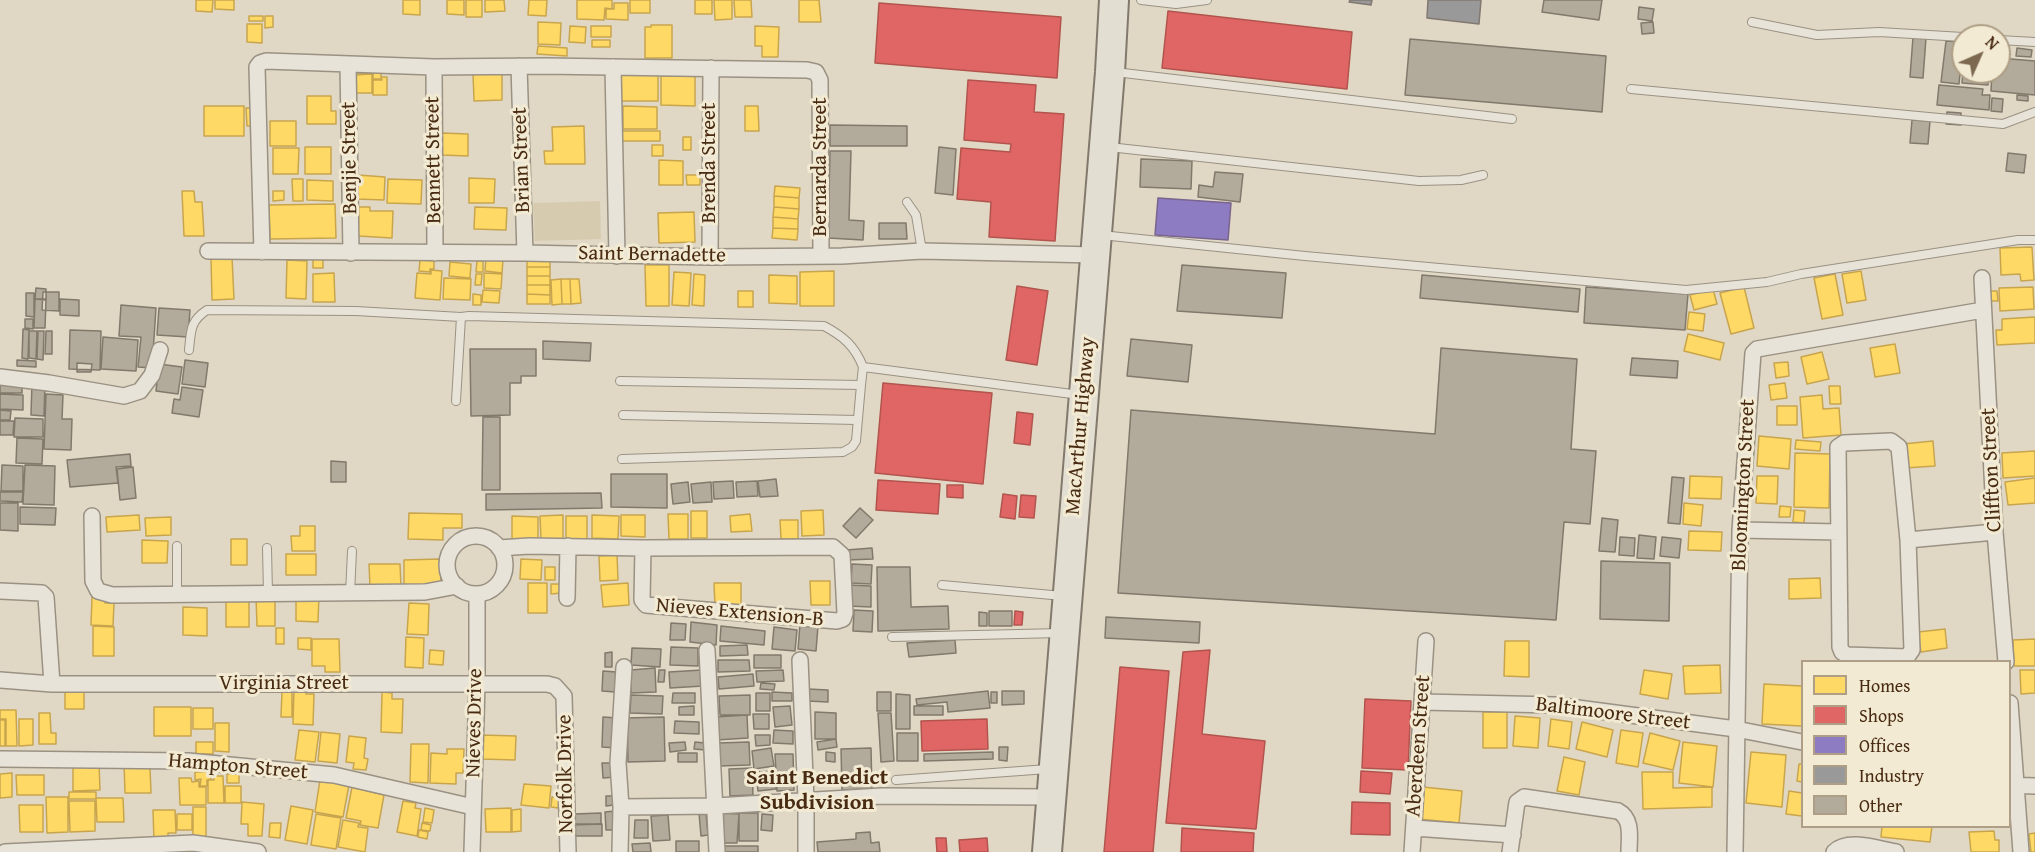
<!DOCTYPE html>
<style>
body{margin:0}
#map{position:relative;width:2035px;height:852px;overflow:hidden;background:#e0d8c4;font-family:"Gentium Book Plus",serif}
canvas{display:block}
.legend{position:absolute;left:1801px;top:660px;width:210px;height:168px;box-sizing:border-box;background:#f2ead2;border:2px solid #ae9e85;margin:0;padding:8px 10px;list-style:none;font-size:18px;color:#482b12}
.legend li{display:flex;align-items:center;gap:12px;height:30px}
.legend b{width:30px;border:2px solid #ae9e85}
.north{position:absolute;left:1951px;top:24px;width:60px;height:60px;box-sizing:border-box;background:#f2ead2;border:2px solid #ae9e85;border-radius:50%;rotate:45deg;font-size:16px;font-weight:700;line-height:24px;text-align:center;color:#482b12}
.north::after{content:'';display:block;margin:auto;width:21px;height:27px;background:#7d6850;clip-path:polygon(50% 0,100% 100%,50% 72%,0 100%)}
</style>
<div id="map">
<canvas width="2035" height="852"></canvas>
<ul class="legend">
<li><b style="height:16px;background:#ffd966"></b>Homes</li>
<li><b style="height:16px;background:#e06666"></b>Shops</li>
<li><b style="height:16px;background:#8e7cc3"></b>Offices</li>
<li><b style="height:16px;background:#999"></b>Industry</li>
<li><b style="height:16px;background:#b2aa9b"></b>Other</li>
</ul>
<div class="north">N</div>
</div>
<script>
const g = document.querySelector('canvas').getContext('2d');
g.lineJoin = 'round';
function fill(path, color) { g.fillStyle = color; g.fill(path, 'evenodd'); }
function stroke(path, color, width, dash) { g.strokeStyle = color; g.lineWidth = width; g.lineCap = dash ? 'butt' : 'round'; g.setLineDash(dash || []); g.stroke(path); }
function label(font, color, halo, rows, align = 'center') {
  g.font = font + ' "Gentium Book Plus",serif'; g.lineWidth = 6; g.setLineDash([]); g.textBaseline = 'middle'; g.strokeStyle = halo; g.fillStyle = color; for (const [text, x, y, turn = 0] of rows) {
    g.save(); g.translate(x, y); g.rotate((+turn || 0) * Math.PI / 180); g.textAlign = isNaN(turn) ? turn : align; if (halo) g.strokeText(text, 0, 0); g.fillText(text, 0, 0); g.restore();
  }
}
fill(new Path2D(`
 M600 201 601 239 535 241 533 203Z`), '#d7cbaf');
const homes = new Path2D(`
 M196 0H213L212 12 196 11Z
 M215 0H234V10L215 9Z
 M403 0H420V15L403 14Z
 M447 0H464V15L447 14Z
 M466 0H482V17H466Z
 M485 0H504L505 11 485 12Z
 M529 0H547L546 16 528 15Z
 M577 0H612V9L605 8 604 20 577 19Z
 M630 0H650V13H630Z
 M695 0H712V14H695Z
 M714 0H732V19L715 20Z
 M734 0H751L752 17H735Z
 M799 0H819L821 22H799Z
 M614 3H628V20L606 19V9H614Z
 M249 16H263V21H249Z
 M265 16H273V27L265 28Z
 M538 22 561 23 560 45 538 44Z
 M247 24H262V43L247 42Z
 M651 25H672V58H645V27H651Z
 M570 26 586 27 585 43 569 42Z
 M591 26H611V37H591Z
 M755 26 779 27 778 57H762V46H755Z
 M592 40H610V47H592Z
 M538 46 567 48V56L537 54Z
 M356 67H381V79H373V73H356Z
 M502 72V100L474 101 473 73Z
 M620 73H658V101H621Z
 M372 74V93H354V75Z
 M661 76H695V106L661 105Z
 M381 77H387V95H373V80H382Z
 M307 96H331V111H336V124H307Z
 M204 106H244V136H204Z
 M623 106 657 107V129H623Z
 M745 106H758L759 131H745Z
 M246 108H254V126H247Z
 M270 121H296V146H270Z
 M584 126 585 164H545L544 151H553L552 127Z
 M622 131H660V141H622Z
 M442 133 468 134V156L441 155Z
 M683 137H691V150H683Z
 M652 145H663V156H652Z
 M305 147H331V174H305Z
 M273 148H299L298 174H273Z
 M659 160 683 161V185H659Z
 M358 175 385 177 384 200 357 199Z
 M686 175H700V185H687Z
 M469 178 495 179 494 203H469Z
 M292 179H303V201H293Z
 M388 179 422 180 421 204 387 203Z
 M307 180 333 181V201L307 200Z
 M775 186 800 188 799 198 774 196Z
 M182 191H194L195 202H202L204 236H184Z
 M273 191H284V200L273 201Z
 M774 196 799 198V209L774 207Z
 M335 204 336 238 270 239 269 205Z
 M359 207H370V211H393L392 238 358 236Z
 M475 207 507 208 506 230 474 229Z
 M774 207 799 209 798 219 773 217Z
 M694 212 695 242 659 243 658 213Z
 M773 217 798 219V229L773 228Z
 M773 228 798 229 797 240 772 238Z
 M2032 247 2034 280 2021 281 2020 274 2001 275 2000 248Z
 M232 257 234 299 212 300 211 258Z
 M313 257H323V268H313Z
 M527 257H550V267H527Z
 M486 258 503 260 502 273 485 271Z
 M287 260 307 261 306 299 286 298Z
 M420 260 434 261V269H430V272L419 271Z
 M477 261H483V272H476Z
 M450 262 471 264 470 278 449 276Z
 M645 265H669V306H646Z
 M527 267H550V276H527Z
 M431 270 442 271 440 300 415 298 417 273 431 274Z
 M834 271V306H800V272Z
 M1861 271 1866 300 1847 303 1842 274Z
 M674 272 691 273 689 306 672 305Z
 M334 273 335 302H313V274Z
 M484 273 502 274 501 289 484 288Z
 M476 274H482L481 285H475Z
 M694 274 705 275 704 306 692 305Z
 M1835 274 1843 315 1822 319 1814 278Z
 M769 275 797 276V304L769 303Z
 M527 276H550V285H527Z
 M444 278 471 279 470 300 443 299Z
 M561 279 562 304 552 305 551 280Z
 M561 279H570L571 304H562Z
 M570 279H579L581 303 571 304Z
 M527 285H550V295L527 294Z
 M1744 287 1754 328 1731 334 1720 293Z
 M2033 287 2034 309 2000 311 1999 288Z
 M1713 289 1717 304 1694 310 1690 295Z
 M483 290 500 291 499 303 482 302Z
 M738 291H753V307H738Z
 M1989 291H1997L1998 301H1989Z
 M473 294 481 295V305H473Z
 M527 294 550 295V304H527Z
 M1689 312 1705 314 1703 331 1687 329Z
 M2035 317V343L1997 345 1996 330H2002V319Z
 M1688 334 1724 343 1720 360 1684 351Z
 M1895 344 1900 373 1875 377 1870 348Z
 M1822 352 1829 379 1807 384 1801 357Z
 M1788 362 1789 376 1776 378 1774 363Z
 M1785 383 1787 398 1771 400 1769 385Z
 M1829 386H1840L1841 404H1830Z
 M1822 395 1823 409 1839 408 1841 435 1803 438 1800 397Z
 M1777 406H1797V425H1777Z
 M1759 436 1791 439 1789 469 1757 466Z
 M1796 440 1821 442 1820 451 1795 449Z
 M1933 441 1935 466 1905 468 1903 444Z
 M2035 451V476L2003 478 2002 453Z
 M1795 453 1830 454 1829 508 1794 507Z
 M1690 476 1722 477 1721 499 1689 498Z
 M1757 476H1778L1777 504 1756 503Z
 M2035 478V503L2008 505 2005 482Z
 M1684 503 1703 505 1701 526 1683 524Z
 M1780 506 1791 507 1790 517H1779Z
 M823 510 824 535 802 536 801 511Z
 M1794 510 1805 511 1804 523 1793 522Z
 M691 511H707V538H691Z
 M409 513 462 514V528H443V540L408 539Z
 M668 514H688V539H669Z
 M750 514 752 531 731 532 730 516Z
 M139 515 140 530 107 532 106 517Z
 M563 515V540H541L540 516Z
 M592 515 619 516 618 539 592 538Z
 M621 515H645V537L621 536Z
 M512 516 538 517V540H512Z
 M566 516H587V542H566Z
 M171 517V535L146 536 145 518Z
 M780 520H798V539H781Z
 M300 526H315V551H292L291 536H300Z
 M1689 531 1722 532 1721 551 1688 550Z
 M231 539H247V565H231Z
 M142 540 168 541 167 563H142Z
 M286 554H316V575H286Z
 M617 555 618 580 600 581 599 556Z
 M440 559 441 585 404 586V560Z
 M521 559 542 560 541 580 520 579Z
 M369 564H400L401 587H370Z
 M545 567H555V580H545Z
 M1820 578 1821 598 1789 599V579Z
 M810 581H830V605H811Z
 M528 583H547V613H528Z
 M628 583 629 605 603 607 601 585Z
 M714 583H741V605L715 606Z
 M551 584H560L561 593 551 594Z
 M296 594 319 595 318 622 296 621Z
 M226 595H249V627H226Z
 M92 597H105V603H114L113 626 91 625Z
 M256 597H275V626H257Z
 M409 603 429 604 428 635 407 634Z
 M183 607 207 608V636L183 635Z
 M93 626 114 627V656H93Z
 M276 628H284V644H276Z
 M1945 629 1947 648 1921 652 1918 632Z
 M406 637 424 638 423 668 405 667Z
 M298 638H311V650L298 649Z
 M312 639H339L340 672H325V666H312Z
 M2035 639V666H2014L2013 640Z
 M1505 641H1529V677L1504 676Z
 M430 650 444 651 443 665 429 664Z
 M1720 665 1721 693 1685 694 1683 666Z
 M1644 670 1672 674 1668 699 1640 694Z
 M2020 670H2035V693L2021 694Z
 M1764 684 1802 686V726L1762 724Z
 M65 686H84V709H65Z
 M294 688H306V694H314L313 725 293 724Z
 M282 691H292V717H281Z
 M382 692 392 693V699H403L402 733 381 732Z
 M154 707H191V736H154Z
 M193 708H213V729H193Z
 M0 710H16L17 746H6V719H0Z
 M1483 712H1507V748H1483Z
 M39 713H50L51 733H56V744H39Z
 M1515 716 1540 718 1538 748 1513 746Z
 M19 719H33V745L19 746Z
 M1551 719 1572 722 1569 749 1548 746Z
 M0 720H5V746H0Z
 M1582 722 1613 730 1607 757 1576 749Z
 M215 723H229V752L215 751Z
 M299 730 319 732 315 762 295 760Z
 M1621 730 1643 733 1638 767 1616 763Z
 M321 732 340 734 337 763 318 761Z
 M1650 733 1680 741 1673 770 1643 763Z
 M481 735 516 736 515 760 481 759Z
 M349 736 366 738 364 758 368 759 366 770 353 769 354 763 346 762Z
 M196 742H213V754H196Z
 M1683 742 1717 746 1713 787 1679 783Z
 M411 744H429L428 783 410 782Z
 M447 749H464L463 773H456V784L430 783 431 753 447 754Z
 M1751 752 1786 755 1782 807 1746 803Z
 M1564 757 1585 762 1579 795 1557 791Z
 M73 763H99L100 790 73 791Z
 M124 763 150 767 151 793H125Z
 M1799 764H1802V782L1797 781Z
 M195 772H211V779L207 780V786H200L201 779 195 780Z
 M1642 772H1673V788L1712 787V807L1643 809Z
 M12 773V797L0 798V774Z
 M227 774H239V783H227Z
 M16 775H44V795H17Z
 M214 776H223L224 803H208V780H214Z
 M179 778H191L192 782 199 781V787H206V805H180Z
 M320 780 349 785 343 817 315 812Z
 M524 784 551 786 549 808 521 805Z
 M225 786H241V803H225Z
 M352 787 384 795 378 828 360 825 361 821 346 818Z
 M1423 787 1462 791 1459 823 1419 819Z
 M1789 791 1802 793V816L1786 814Z
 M69 792H96V799H69Z
 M46 797H68V832L47 833Z
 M552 797 559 798 558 808 551 807Z
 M96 798H123L124 822H97Z
 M69 801H95V831L70 832Z
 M403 801 416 803 415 808 421 809 417 836 397 832Z
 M242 802 264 804 262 836H248V824H241Z
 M19 805H43V832H20Z
 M291 806 313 810 307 844 285 840Z
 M193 807H206V840H193Z
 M425 808 434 810 432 823 423 822Z
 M511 808V832H486L485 809Z
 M521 809V831L512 832V810Z
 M153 810H175L176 833H168V841H154Z
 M177 814H192V830H177Z
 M316 814 341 818 336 849 311 845Z
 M343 820 359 823 358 827 368 828 365 852 338 847Z
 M270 823H281L280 838 269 837Z
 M422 823 431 825 430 831 421 830Z
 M1882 826H1932L1930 842 1881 837Z
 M419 830 428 832 427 839 418 837Z
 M1994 831 1995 840H1999V852H1971L1969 832Z
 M2035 833V852H2031L2029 834Z`);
fill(homes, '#ffd966');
stroke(homes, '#c8a54d', 1.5);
const shops = new Path2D(`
 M879 3 1061 17 1057 78 875 63Z
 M1168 11 1352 32 1347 89 1162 68Z
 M968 80 1036 85 1034 112 1064 114 1055 241 989 237 991 202 957 199 961 148 1010 152 1011 144 964 140Z
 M1017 286 1048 291 1037 365 1006 360Z
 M883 383 992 393 983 484 875 473Z
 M1017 412 1033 414 1030 445 1014 443Z
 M878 480 940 484 938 514 876 510Z
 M947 485H963V498L947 497Z
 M1003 494 1017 496 1015 519 1000 517Z
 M1021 495 1036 496 1034 518 1019 517Z
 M1015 611 1023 612 1022 625H1014Z
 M1210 650 1202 734 1265 741 1256 829 1166 823 1183 652Z
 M1120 667 1169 671 1153 852H1104Z
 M1365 699 1411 701 1408 770 1362 768Z
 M987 719 988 749 922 751 921 721Z
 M1361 771 1392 773 1390 794 1360 792Z
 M1352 802 1390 803V835L1351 834Z
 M1182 828 1254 833 1253 852H1181Z
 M936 838H946L947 852H937Z
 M987 838 988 852H960L959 840Z`);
fill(shops, '#e06666');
stroke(shops, '#b2544d', 1.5);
const offices = new Path2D(`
 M1158 198 1231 203 1228 240 1155 235Z`);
fill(offices, '#8e7cc3');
stroke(offices, '#79648e', 1.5);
const industry = new Path2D(`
 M1350 0H1372L1371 5 1349 2Z
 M1428 0H1481L1479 24 1427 18Z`);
fill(industry, '#999');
stroke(industry, '#817870', 1.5);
const building = new Path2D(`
 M1544 0H1602L1599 20 1542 12Z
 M1639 7 1654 9 1652 21 1638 19Z
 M1653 22 1654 33 1642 34 1641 23Z
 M1913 37 1926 38 1923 78 1910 77Z
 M1410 39 1606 56 1602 112 1405 95Z
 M1946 41 1963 42 1959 84 1941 82Z
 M2017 48 2032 50 2031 57 2016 56Z
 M1999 58 2035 61V95L1991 91 1992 72H1999Z
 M1963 72 1989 74 1988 85 1962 83Z
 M1939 85 1983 89 1982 95H1990L1989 110 1937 105Z
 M2017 95 2028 96V101L2017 100Z
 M1992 98 2003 99 2002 112 1991 111Z
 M1947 112 1961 113V125L1946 124Z
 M1912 120 1930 121 1928 144 1910 143Z
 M830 125 907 126V146H830Z
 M939 147 956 149 953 195 935 193Z
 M830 151H851L849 220 864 221 863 240 828 238Z
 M2008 153 2026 155 2024 173 2006 171Z
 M1141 159 1192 161 1191 189 1140 187Z
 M1215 172 1243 174 1240 202 1198 197 1199 185 1213 187Z
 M879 223H906L907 239H879Z
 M1182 265 1286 273 1282 318 1177 311Z
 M1422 275 1580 289 1578 312 1420 298Z
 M1586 287 1688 294 1685 330 1584 323Z
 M36 288 46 289V299H35Z
 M43 292H59V311L42 310Z
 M26 293H34V317L26 316Z
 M35 299 46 300 45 328H34Z
 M60 299 79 300V316L60 315Z
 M121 305 156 308 152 368 138 367 141 337 119 336Z
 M159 308 190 310 188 337 157 335Z
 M25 319H33V329L25 328Z
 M23 329 29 330 28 359 22 358Z
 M70 330 101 331 100 370 69 369Z
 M29 331H37L36 359 29 358Z
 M38 331H44L43 360 37 359Z
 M46 331H52V354H45Z
 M103 337 138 340 136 371 101 369Z
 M1131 339 1192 345 1188 382 1127 376Z
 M543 341 591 343 590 361 543 359Z
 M1441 348 1577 359 1571 449 1596 451 1590 524 1564 522 1556 620 1118 593 1131 410 1435 434Z
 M470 349H536V376H521V383H510V415L471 416Z
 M1632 358 1678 361 1677 378 1630 375Z
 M17 360 36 361V367L17 366Z
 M185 360 208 363 205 387 182 384Z
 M77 363 92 364 91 372H77Z
 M159 364 182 367 178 394 156 391Z
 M0 380 22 381V393H0Z
 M32 382 45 383 44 416 31 415Z
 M182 387 203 390 199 417 172 413 174 399 180 400Z
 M0 394 23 395V410L0 409Z
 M46 394 63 395 62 419H72L71 450 44 449Z
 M0 410 11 411 10 420H0Z
 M483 417H500V490H482Z
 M15 418 43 419V437H14Z
 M0 421H14L13 435H0Z
 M17 438 43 439 42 464 16 463Z
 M130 454 131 466 116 467 118 483 70 487 67 460Z
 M331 461 346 462V482H331Z
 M2 465 23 466V491H1Z
 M25 465 55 466 54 505 23 504Z
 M133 467 136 498 120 500 117 469Z
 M611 474H667V508L611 507Z
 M1672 477 1684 478 1680 524 1668 523Z
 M776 479 778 496 760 497 758 481Z
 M733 481 734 498 714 499 713 482Z
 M757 481 758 496 737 497 736 482Z
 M688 482 690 502 673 504 671 484Z
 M711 482 712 502 693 503 691 484Z
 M0 492H23L22 502 0 501Z
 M601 493 602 508 486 510V494Z
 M0 503H18V531L0 530Z
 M20 507 56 508 55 525 20 524Z
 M860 508 873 520 856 538 843 526Z
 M1602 518 1618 520 1615 552 1599 551Z
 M1639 535 1656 537 1654 559 1637 558Z
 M1620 537 1635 538 1634 556 1619 555Z
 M1662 537 1681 539 1679 558 1660 556Z
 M872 548 873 559 847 560 846 550Z
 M1601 561 1670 563 1669 621 1600 619Z
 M852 564 872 565 871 584 851 583Z
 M877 567H910L911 607 948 606 949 629 878 631Z
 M849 585 871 586V607L848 606Z
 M854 610 873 611 872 632 853 631Z
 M989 611H1012V626H989Z
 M979 612 987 613V626H979Z
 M1106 617 1200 622 1199 643 1105 638Z
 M691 622 717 625 716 645 690 642Z
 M671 623 686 624 685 640H670Z
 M800 624 818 626 816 651 798 649Z
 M721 626 765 631 764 645 720 641Z
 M774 627 797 630 795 651 772 649Z
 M955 640 956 653 909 657 907 643Z
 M747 645 748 655 720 656V646Z
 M671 647 698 648V666L670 665Z
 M632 648 661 649 660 667 631 665Z
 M612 652V667H605V653Z
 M754 655H781V668H754Z
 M718 660H749L750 671 718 672Z
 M655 668 656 692 631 693 630 670Z
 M659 670H665L664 682H658Z
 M702 670 703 686 670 688 669 672Z
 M783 670 784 681 757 682 756 671Z
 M603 671 616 672 615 692 602 691Z
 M753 674 754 686 719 689 718 677Z
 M761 683 775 684 774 690 760 689Z
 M808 689 828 690V702L807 701Z
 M988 691 990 708 948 712 947 702 917 705 916 699Z
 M1002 691H1024V704L1002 705Z
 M772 692 792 693V701H772Z
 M877 692H891V711H877Z
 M991 692H997V703H991Z
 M673 693H695V703H672Z
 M756 693H770V711H756Z
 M896 694 910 695V729H896Z
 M631 695 663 696 662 714 630 713Z
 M750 695V715H720L719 696Z
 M694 706V715H679V707Z
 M790 706 792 725 775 727 773 707Z
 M914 706H943V715H914Z
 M815 712 836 713V739H815Z
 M878 713H891L894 761 881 762Z
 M753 714H769V729H754Z
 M747 715 748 738 716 740 715 717Z
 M603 717 617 718 616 748 602 747Z
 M664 717 665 761 628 762 627 718Z
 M675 721 699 722V734L674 733Z
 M774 730 793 731V744L773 743Z
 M897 733H918V761H897Z
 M755 735H770V745L756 746Z
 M836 739 837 747 818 750 817 742Z
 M685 742 686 750 670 752 669 743Z
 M695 742 705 743V750L694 749Z
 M749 742 750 765 719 766 718 743Z
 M999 747H1008L1007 761 999 760Z
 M771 748 774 766 754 769 752 751Z
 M871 748 872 789 842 790 841 749Z
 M826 752 835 753V762L826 761Z
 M993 752V759L924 761V754Z
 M678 753H697V762H678Z
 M775 754H793L794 790 777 791Z
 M602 763H615L616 777 603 778Z
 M752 768 753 795 730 796 729 769Z
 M775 771 776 789 758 791 756 772Z
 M606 796H614V805L606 806Z
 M615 811 616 830H606L605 812Z
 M601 813V824H574V814Z
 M699 813H706L708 835 701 836Z
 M721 813 739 814 737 843H720Z
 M739 813H758V841H739Z
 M762 814 773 815 772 831 761 830Z
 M668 815 670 840 653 841 651 816Z
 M635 820H648V838H634Z
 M602 824V836H573L572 825Z
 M870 832 871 843 879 842 880 852H818L817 842 856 839V833Z
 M676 841H699V852H676Z
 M650 843 651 852H633L632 844Z
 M721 846H758V852H721Z`);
fill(building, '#b2aa9b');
stroke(building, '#82796c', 1.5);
const lane = new Path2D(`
 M1141 0 1176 4 1207 0
 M1752 22 1817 35 1879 32 1963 37
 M1999 40 2035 42
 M1115 72 1512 119
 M1631 89 2003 124 2035 112
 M1109 147 1419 181 1461 180 1483 175
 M907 202 916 215 922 251
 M1101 235 1305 256 1686 290 1767 282 1801 274 2018 240H2035
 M189 350C191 331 190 321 207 310L356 311 461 317
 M620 381 861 385 863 367
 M456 401 461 317 469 316 824 326C843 336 855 346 863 367L1080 395
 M623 415 857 420
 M622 459 843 452 852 447 856 441 861 385
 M177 546V593
 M267 548 268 594
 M942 585 1063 596
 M350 594 352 551
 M892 637 1060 633
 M896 780 1048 769`);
const street = new Path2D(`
 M348 64 351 253
 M519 66 525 253
 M434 67 435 253
 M613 67 617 256
 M208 251 525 253 710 257 842 256 922 251 1095 255
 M262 252 257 67 260 63 266 61 434 67 545 66 807 70 816 72 820 80 821 255
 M710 257 711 68
 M1982 278 1995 532 2006 662
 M0 377 49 383 124 396 140 391 152 375 160 350
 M1891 441 1899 447 1908 540 1912 650 1907 657 1847 655 1842 652 1840 647 1838 447 1844 443Z
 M92 516 93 581 98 591 112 595 425 592 457 586
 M1740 530 1839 532
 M447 565a29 29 0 1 1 58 0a29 29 0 1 1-58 0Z
 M1908 540 1995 532
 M499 548 529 546 643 548 833 547 842 555 845 613 843 619 837 621 646 605 642 600 643 548
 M0 591 42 593 46 597 52 684
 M567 598 568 546
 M707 650 717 852
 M800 660 806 800V852
 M0 680 52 684H547L555 686 564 696 568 852
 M1422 702 1555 705 1736 729 1802 742
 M2010 703 2021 852
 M0 759 188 761 334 775 473 807
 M2010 785 2035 786
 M621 807 716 806 882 796 1051 797
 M1414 828 1513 835
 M5 852 193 843 258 852
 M472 852 477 685V594
 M620 852 621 807 618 763 624 667
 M1412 852 1426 641
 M1510 852 1517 802 1524 797 1618 811C1633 819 1629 837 1629 852
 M1735 852 1740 530 1753 353 1757 349 1983 310
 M1834 852C1848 838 1878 849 1896 852`);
const highway = new Path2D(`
 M1047 852 1110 72 1114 0`);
stroke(lane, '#9a9183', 10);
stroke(street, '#9a9183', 18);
stroke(highway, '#82796c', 32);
stroke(lane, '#e7e3d8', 8);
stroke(street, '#e7e3d8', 15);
stroke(highway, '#e2ded2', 28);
label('21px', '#482b12', '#f2ead2', [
 ["Benjie Street",350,158,-91],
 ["Bennett Street",434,160,-91],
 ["Brian Street",522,160,-92],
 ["Brenda Street",710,163,-90],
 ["Bernarda Street",821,167,-90],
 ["Saint Bernadette",652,255,1],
 ["MacArthur Highway",1081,426,-85],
 ["Cliffton Street",1992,470,-93],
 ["Bloomington Street",1744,485,-87],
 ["Nieves Extension-B",740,613,5],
 ["Virginia Street",284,684],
 ["Baltimoore Street",1613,714,7],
 ["Nieves Drive",475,723,-89],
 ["Aberdeen Street",1419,746,-86],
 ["Hampton Street",238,767,5],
 ["Norfolk Drive",566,774,-91]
]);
label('bold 22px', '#482b12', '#f2ead2', [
 ["Saint Benedict",817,778],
 ["Subdivision",817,803]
]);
</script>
